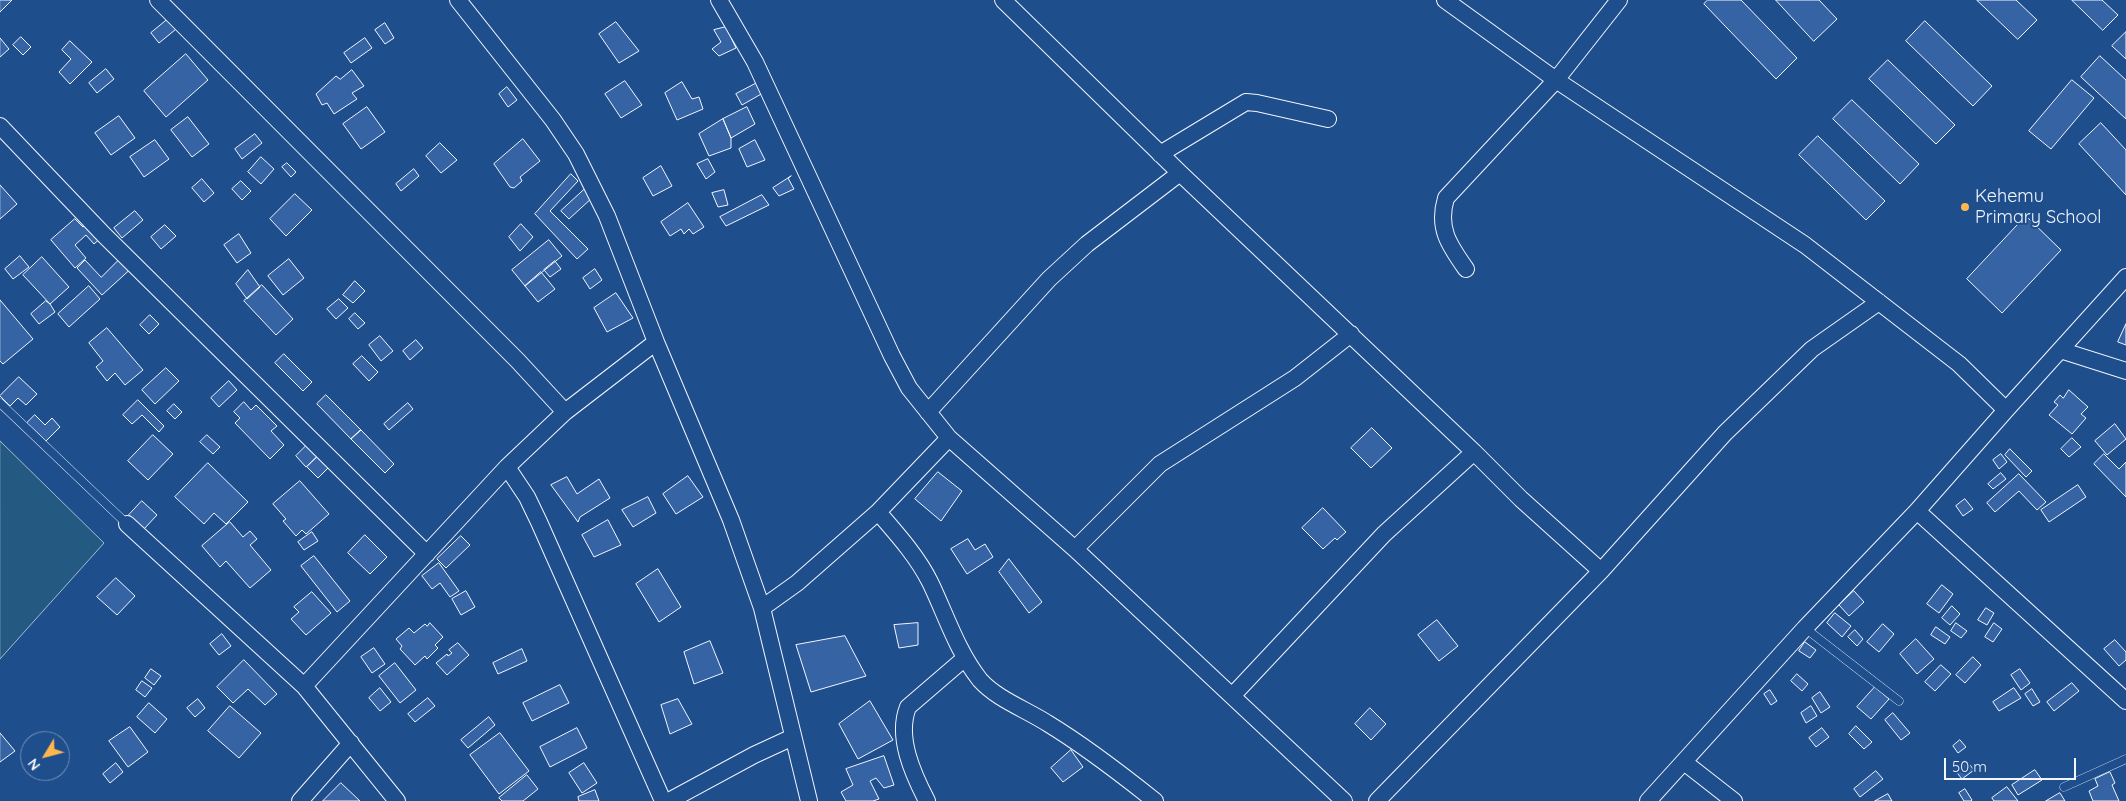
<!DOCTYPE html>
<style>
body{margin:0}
#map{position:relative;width:2126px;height:801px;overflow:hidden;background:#1f4e8c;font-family:Quicksand,sans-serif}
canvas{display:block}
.north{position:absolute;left:20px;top:731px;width:50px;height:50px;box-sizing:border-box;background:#1f4e8c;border:1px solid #7391ba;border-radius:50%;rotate:233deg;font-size:14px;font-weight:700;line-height:20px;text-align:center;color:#f2f6ff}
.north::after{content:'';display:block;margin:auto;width:18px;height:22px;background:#ffb74d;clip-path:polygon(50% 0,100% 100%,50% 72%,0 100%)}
.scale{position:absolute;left:1944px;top:758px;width:132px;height:22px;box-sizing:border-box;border:2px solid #f2f6ff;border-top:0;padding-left:6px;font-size:15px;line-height:18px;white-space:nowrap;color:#f2f6ff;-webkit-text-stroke:4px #1f4e8c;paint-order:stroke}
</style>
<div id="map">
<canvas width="2126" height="801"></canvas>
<div class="north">N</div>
<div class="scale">50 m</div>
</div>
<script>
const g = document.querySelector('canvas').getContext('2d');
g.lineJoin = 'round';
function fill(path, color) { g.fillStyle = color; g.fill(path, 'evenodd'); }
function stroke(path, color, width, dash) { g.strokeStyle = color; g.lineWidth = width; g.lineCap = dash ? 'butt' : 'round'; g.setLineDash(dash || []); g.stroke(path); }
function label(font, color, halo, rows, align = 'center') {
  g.font = font + ' Quicksand,sans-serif'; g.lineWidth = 4; g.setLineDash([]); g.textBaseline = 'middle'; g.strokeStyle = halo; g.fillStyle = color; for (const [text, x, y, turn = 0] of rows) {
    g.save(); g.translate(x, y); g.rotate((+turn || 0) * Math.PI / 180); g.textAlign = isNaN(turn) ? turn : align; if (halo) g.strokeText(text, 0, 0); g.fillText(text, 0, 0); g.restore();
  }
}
const green = new Path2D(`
 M0 441 104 543 0 659Z`);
fill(green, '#245a82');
stroke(green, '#a8bbd7', 1);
const building = new Path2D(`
 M0 0H12L0 12Z
 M1708 0H1741L1797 58 1776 79 1704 4Z
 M1776 0H1819L1837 19 1814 41Z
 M1977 0H2016L2037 20 2018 39Z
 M2072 0H2102L2118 15 2103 30Z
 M173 15 181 25 159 43 151 33Z
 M1925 21 1992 86 1973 106 1906 41Z
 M616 22 639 51 619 63 599 34Z
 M385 23 394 38 385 44 375 30Z
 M726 27 736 48 719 56 712 49 721 42 714 30Z
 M2126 32V59L2112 46Z
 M21 37 31 47 23 55 13 45Z
 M0 38 9 49 0 57Z
 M365 38 372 48 351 63 344 53Z
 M70 41 92 62 70 84 59 72 71 59 62 50Z
 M186 54 208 80 166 117 144 91Z
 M2100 56 2126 80V119L2081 77Z
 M1888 60 1955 125 1936 144 1869 79Z
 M106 69 114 79 97 93 89 83Z
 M352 70 364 86 352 93 357 99 334 114 327 103 322 105 316 94 336 76 340 79Z
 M2072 80 2094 98 2051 149 2029 131Z
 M625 81 642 105 621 118 605 94Z
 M682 82 692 99 699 97 703 109 677 120 665 93Z
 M757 83 763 93 742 105 736 94Z
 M507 87 517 100 508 107 499 94Z
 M1852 100 1919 164 1900 184 1833 119Z
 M367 107 385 132 361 149 343 124Z
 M747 107 755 124 731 138 723 119Z
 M119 116 135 138 111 155 95 133Z
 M188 117 209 144 192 157 171 130Z
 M723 119 731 138V148L709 156 699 134Z
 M2101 123 2126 150V195L2079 144Z
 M255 134 262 143 242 159 235 149Z
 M1818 136 1885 201 1866 220 1799 155Z
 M523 139 540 161 520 177 522 181 514 188 510 187 494 164Z
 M155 140 169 159 144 177 130 157Z
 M755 140 765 160 747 167 739 149Z
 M440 143 457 160 441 173 426 156Z
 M261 157 274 169 261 184 248 172Z
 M708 159 715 172 706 179 697 164Z
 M287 163 296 172 291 177 282 167Z
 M661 166 672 186 653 196 643 178Z
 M414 169 419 176 401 191 396 184Z
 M571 174 578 181 550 211 588 249 577 259 535 214Z
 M791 176 788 178 794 189 779 196 773 188Z
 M202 179 214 193 204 202 192 188Z
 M241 181 251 191 242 200 232 189Z
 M0 185 17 204 0 219Z
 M586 188 593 197 569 219 561 211Z
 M724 190 728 205 718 207 712 193Z
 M295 194 312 210 286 236 270 219Z
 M762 195 769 205 726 226 720 217Z
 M688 203 704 227 693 234 689 229 684 234 681 229 670 236 661 222Z
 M135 211 143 220 122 238 114 228Z
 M2026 216 2061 250 2002 313 1967 279Z
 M75 219 83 227 91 220 104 235 94 244 86 235 75 245 86 258 75 268 51 240Z
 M521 224 533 237 520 251 509 237Z
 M165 225 176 236 161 249 151 237Z
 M239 234 251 253 237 263 224 245Z
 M549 240 562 256 525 286 512 270Z
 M125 254 135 265 102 295 77 268 85 260 101 277Z
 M20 256 29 267 13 279 5 269Z
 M42 257 69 287 50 304 23 275Z
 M289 259 304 278 283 295 268 276Z
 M555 261 561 269 550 277 544 270Z
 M595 269 602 280 590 289 583 278Z
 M248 270 260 287 247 299 236 284Z
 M541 272 555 289 538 302 525 286Z
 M355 281 365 291 353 303 343 295Z
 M262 285 293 319 276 335 244 301Z
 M89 286 100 299 69 327 58 314Z
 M616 293 633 318 607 332 594 308Z
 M339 299 348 308 336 319 327 309Z
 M0 300 33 339 3 364 0 361Z
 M46 301 50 304 55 312 39 324 31 314Z
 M355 313 365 323 358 329 349 319Z
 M150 315 159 324 149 334 140 325Z
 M2126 324V345L2118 342Z
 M107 328 143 370 125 385 115 373 107 381 96 367 103 361 89 343Z
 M380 336 393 351 381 361 369 345Z
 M416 340 423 348 410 360 403 351Z
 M284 354 312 382 303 391 275 363Z
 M362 356 378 372 369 381 353 364Z
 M166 368 179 381 155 404 142 390Z
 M19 377 37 394 26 405 18 398 10 406 0 396Z
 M229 381 237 390 219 407 211 398Z
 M2069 390 2088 407 2081 414 2086 418 2072 434 2049 415 2058 405 2054 402 2060 395 2063 398Z
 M326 395 361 430 351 439 317 404Z
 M138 400 164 426 159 432 142 415 132 424 123 415Z
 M244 402 251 410 256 405 277 426 271 431 284 445 270 459 235 423 240 418 234 412Z
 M408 403 413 409 389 430 384 424Z
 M174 404 182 412 175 419 167 411Z
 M35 415 45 425 52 418 60 427 46 441 27 423Z
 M2115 424 2126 439 2107 455 2095 441Z
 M1372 428 1392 448 1371 468 1351 448Z
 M361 430 394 464 385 473 351 439Z
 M153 435 173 454 148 480 128 461Z
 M207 435 220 447 213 454 200 442Z
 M2072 438 2081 447 2069 457 2061 449Z
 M310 442 321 453 306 467 296 456Z
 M2010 449 2032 471 2026 477 2005 455Z
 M321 453 332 464 318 478 307 467Z
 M2001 454 2007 462 1999 469 1993 460Z
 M2104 454 2119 469 2126 462V497L2094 464Z
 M208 463 248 502 226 524 214 513 204 524 175 497Z
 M938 472 962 491 941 521 915 499Z
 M2001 473 2006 479 1993 489 1988 484Z
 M2019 474 2046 502 2037 510 2019 491 1995 512 1987 503Z
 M688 476 703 497 676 514 663 494Z
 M567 477 577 494 599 479 610 498 580 517 578 522 551 485Z
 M300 481 329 514 306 534 302 530 296 536 283 521 286 519 273 504Z
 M2078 485 2086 497 2049 522 2041 510Z
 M648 497 656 513 633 527 622 510Z
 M1965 499 1973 509 1963 516 1956 506Z
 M142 501 157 515 144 529 129 515Z
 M1323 508 1346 532 1337 540 1335 538 1323 549 1302 528Z
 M608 520 621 545 594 557 582 535Z
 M230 522 243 537 250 531 257 539 250 545 271 570 250 588 226 561 220 567 202 546Z
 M312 532 318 541 304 550 298 542Z
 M365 535 387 557 370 574 348 553Z
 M461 536 470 545 446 568 437 559Z
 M968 539 975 550 985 544 993 557 967 574 951 549Z
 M314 556 350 601 337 612 301 566Z
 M1009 559 1042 602 1029 613 999 572Z
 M439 563 459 591 450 597 440 583 432 589 422 576Z
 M658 569 681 607 659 622 636 584Z
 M116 578 135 596 117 615 97 597Z
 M1942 585 1953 594 1939 613 1927 604Z
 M466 591 475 607 461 615 452 599Z
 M1854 591 1864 602 1849 616 1839 605Z
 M312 592 331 613 306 635 291 619 299 612 294 607Z
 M1952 606 1960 614 1950 625 1942 618Z
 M1986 608 1994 613 1987 625 1978 620Z
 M1835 613 1851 626 1842 637 1827 623Z
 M1437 620 1458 646 1439 661 1418 635Z
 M430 623 443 637 435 645 438 648 427 659 425 656 415 665 400 649 402 646 396 639 409 628 414 633 425 624 427 626Z
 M918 623V645L899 648 894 625Z
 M1956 623 1967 631 1961 638 1951 631Z
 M1994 623 2002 629 1993 642 1985 637Z
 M1883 624 1894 634 1879 652 1867 642Z
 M1936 627 1950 637 1945 644 1931 635Z
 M1855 630 1863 639 1857 646 1848 637Z
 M222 634 231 646 219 655 210 644Z
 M845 636 866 676 811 692 796 645Z
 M1916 639 1934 659 1917 674 1900 654Z
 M2115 640 2126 652V660L2119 666 2104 649Z
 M710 641 723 673 694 684 684 652Z
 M1805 642 1816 650 1810 658 1799 651Z
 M458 643 469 655 447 675 436 663 447 654 448 656 452 653 449 650Z
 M374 648 385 664 372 673 361 657Z
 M522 649 527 661 498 674 493 663Z
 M1973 657 1981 665 1965 683 1956 675Z
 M244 660 277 694 265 705 248 689 233 703 217 687Z
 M395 663 416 690 400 703 379 676Z
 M1941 665 1951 674 1935 691 1925 682Z
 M151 669 161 676 154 685 145 678Z
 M2020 669 2030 683 2021 690 2011 675Z
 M1797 674 1808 684 1802 691 1791 681Z
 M142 681 152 688 145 697 136 690Z
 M2072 683 2079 691 2054 711 2047 702Z
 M560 685 569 703 532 721 523 703Z
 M1875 687 1889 699 1871 719 1857 707Z
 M380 688 391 702 380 711 369 698Z
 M2014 688 2021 698 1999 711 1993 702Z
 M2032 689 2040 702 2033 706 2025 694Z
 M1770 690 1777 701 1771 705 1764 694Z
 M1820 692 1830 707 1821 713 1812 698Z
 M428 698 435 706 415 722 408 714Z
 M198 699 205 708 195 717 187 708Z
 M678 699 692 724 670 734 661 705Z
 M870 701 893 740 858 759 839 724Z
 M149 703 167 719 155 733 137 717Z
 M230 706 261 733 239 758 208 731Z
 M1811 706 1817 716 1806 723 1801 713Z
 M1370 708 1386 724 1371 740 1355 724Z
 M1893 713 1910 733 1901 740 1885 720Z
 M489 717 495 725 468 748 461 740Z
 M1856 726 1872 742 1864 749 1849 734Z
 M130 727 148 752 128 767 109 741Z
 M577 728 587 748 550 767 540 747Z
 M1822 728 1829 737 1816 747 1809 738Z
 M0 733 15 751 0 762Z
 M500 733 529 771 499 794 470 755Z
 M1960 740 1966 747 1958 753 1953 746Z
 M1071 750 1083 767 1063 782 1051 768Z
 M884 756 894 785 884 788 876 778 870 781 879 799 873 801H846L841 792 853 785 846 769Z
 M1966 760 1974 770 1962 779 1954 769Z
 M116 763 123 772 110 783 103 774Z
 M584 763 597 783 582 793 569 773Z
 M2035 770 2042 780 2018 795 2012 785Z
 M1876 771 1883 779 1860 797 1854 789Z
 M2110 772 2115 783 2112 785 2119 801H2093L2089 791 2098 786 2095 779Z
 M527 775 538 789 523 801H502L499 798Z
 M341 783 360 801H323Z
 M2007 787 2018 801H1994L1992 798Z
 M1965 789 1972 800 1971 801H1964L1959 793Z
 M595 790 599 801H579L578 797Z
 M2060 793 2065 801H2046Z
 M1888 794 1892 801H1875Z`);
fill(building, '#3563a3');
stroke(building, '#f2f6ff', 1);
const lane = new Path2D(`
 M0 403 127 524
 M1805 628 1899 701
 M2064 787 2126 759`);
const street = new Path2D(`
 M158 0 518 361 565 412
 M458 0 553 120 576 154 607 216 656 342 731 520 762 608 809 801
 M719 0 755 62 892 356 909 388 949 438 1075 549 1344 801
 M1003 0 1180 173 1474 452 1521 499 1601 571
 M1445 0 1556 80 1805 245 1959 364 2006 410
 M0 126 104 235 427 554
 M1160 154 1246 102 1257 103 1328 119
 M1466 269C1449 245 1437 228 1446 198L1556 80 1619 0
 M2060 350 2126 371
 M928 412 1049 279 1087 244 1180 173
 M507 467 527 497 539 522 663 801
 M1917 511 2126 701
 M878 512C897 534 917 556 930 582 946 615 957 651 980 680 997 699 1025 709 1047 723 1085 746 1120 773 1155 801
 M127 524 304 686 397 801
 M1075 549 1160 464 1295 378 1351 334
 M762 608 797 583 878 512 949 438
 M304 686 507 467 565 412 656 342
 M1233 695 1384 534 1474 452
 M1684 762 1734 801
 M300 801 351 743
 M669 801 754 755 793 737
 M927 801C913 774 896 737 908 707L965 658
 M1377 801 1601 571 1725 433 1812 349 1879 302
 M1648 801 1805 628 1917 511 2006 410 2126 277`);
stroke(lane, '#f2f6ff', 9);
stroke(street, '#f2f6ff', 18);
stroke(lane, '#1f4e8c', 8);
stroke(street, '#1f4e8c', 16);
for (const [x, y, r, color] of [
 [1965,207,5,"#ffb74d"]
]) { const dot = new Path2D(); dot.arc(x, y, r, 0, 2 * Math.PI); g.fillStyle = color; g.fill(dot); stroke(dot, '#1f4e8c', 2); }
label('18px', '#f2f6ff', '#1f4e8c', [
 ["Kehemu",1975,197],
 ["Primary School",1975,218]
], 'left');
</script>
